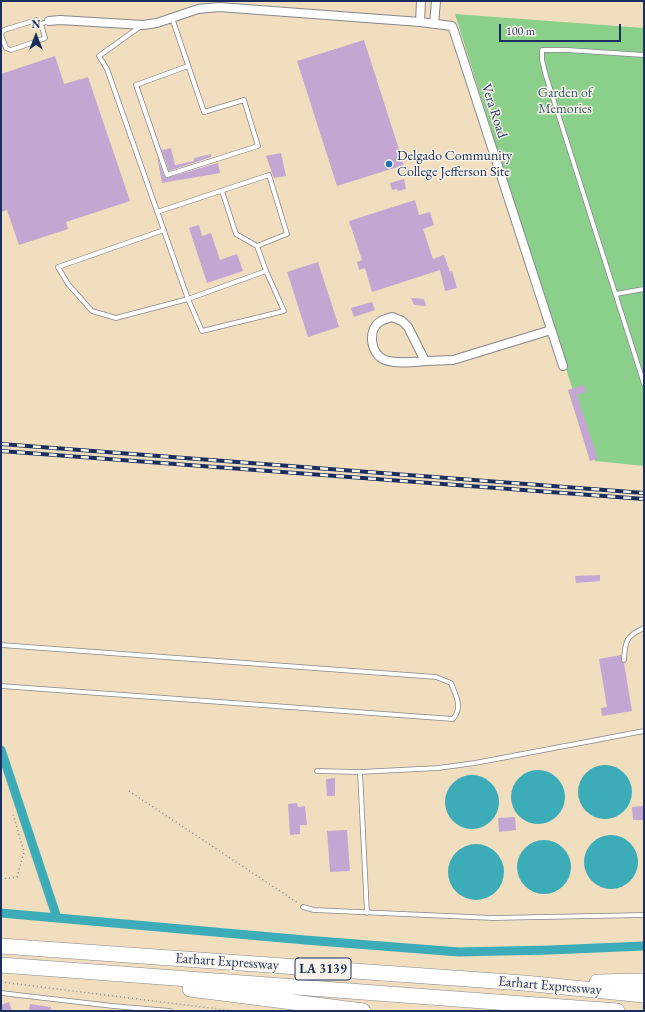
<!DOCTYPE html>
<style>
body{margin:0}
#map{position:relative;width:645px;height:1012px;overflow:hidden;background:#f1debe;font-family:"EB Garamond",serif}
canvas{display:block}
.frame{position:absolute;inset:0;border:2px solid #1b2f5e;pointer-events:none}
.north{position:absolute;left:16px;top:16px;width:40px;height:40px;-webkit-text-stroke:3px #f7f3e8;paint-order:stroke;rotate:0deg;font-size:11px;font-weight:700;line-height:16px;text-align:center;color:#1b2f5e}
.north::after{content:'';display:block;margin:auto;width:14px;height:18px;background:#1b2f5e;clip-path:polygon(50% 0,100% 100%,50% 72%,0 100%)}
.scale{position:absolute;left:499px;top:24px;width:122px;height:18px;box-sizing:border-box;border:2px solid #1b2f5e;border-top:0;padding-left:5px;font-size:12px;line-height:14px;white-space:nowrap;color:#1b2f5e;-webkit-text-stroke:3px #f7f3e8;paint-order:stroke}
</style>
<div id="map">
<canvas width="645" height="1012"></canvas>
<div class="frame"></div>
<div class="north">N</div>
<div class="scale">100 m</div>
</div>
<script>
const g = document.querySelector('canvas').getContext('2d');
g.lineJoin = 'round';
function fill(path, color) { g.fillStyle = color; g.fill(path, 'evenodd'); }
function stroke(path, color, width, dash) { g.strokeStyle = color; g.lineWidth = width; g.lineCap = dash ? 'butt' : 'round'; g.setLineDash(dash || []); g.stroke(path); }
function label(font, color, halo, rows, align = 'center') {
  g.font = font + ' "EB Garamond",serif'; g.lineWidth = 3; g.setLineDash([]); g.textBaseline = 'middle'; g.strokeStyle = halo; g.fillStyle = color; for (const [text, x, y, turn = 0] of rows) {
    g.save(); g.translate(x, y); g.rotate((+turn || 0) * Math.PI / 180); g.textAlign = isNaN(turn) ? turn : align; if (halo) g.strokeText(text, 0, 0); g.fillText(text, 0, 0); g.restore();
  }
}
fill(new Path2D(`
 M455 14 644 28V466L595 461Z`), '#8ad08b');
fill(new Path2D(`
 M578 792a27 27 0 1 1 54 0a27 27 0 1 1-54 0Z
 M511 797a27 27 0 1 1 54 0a27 27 0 1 1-54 0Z
 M445 802a27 27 0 1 1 54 0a27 27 0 1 1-54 0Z
 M584 862a27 27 0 1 1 54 0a27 27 0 1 1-54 0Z
 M517 867a27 27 0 1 1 54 0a27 27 0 1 1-54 0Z
 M448 872a28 28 0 1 1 56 0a28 28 0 1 1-56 0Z`), '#3cadb8');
stroke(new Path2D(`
 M1 750 57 918
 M1 913 305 940 459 952 550 950 644 946`), '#3cadb8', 9);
fill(new Path2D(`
 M364 40 404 165 337 186 297 61Z
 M55 56 64 84 88 77 130 201 66 222 68 229 19 245 7 210 1 212V74Z
 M161 148 163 150 171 148 175 165 194 161V158L211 154V157L169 171Z
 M281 153 286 176 274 178 266 156Z
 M157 156 164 176 166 178 218 163 220 173 162 183Z
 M404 179 406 189 398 191 397 189 392 190 390 183Z
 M415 200 419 215 430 212 434 225 423 229 433 259 444 255 450 272 452 271 457 288 445 291 440 270 372 292 365 268 359 270 357 262 362 260 349 221Z
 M199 225 202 236 211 233 220 260 237 254 243 271 207 283 189 228Z
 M318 262 339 327 308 337 287 272Z
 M411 298 424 299 426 306 414 305Z
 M372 302 375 310 354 317 351 308Z
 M584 385 586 392 577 395 598 459 590 461 568 390Z
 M600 575V581L576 583 575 576Z
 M621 655V661L624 663 632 711 602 716 601 708 607 707 599 659Z
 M335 778V796H327L326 779Z
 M297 803 298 807 305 806 307 825H300V834L290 835 288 804Z
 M644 806V820H633L632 807Z
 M515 817 516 830 499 832 498 818Z
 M347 830 350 871 330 872 327 831Z
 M9 1002 12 1011H1V1005Z
 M30 1004 51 1007V1011H29Z`), '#c4a6d3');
const lane = new Path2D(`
 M172 18 204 112 244 100 258 146 167 175 136 85 188 66
 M41 24 45 38 43 39 11 50 6 48 1 35 2 32 4 30 36 20 41 24 49 21
 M141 26 99 56 107 69 188 299 202 331 284 311 266 271 257 246 287 234 269 175 157 212
 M644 55 567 50H542V60L546 76 644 384
 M222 191 236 234 257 246
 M164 230 58 267 68 284 92 311 116 318 188 299 266 271
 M616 294 644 289
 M1 645 436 677 451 683C456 696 463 707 453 719L1 686
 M624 660C625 641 626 636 644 628
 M317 771 360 772 438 768 475 763 644 731
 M360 772 367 913
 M303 907 314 910 493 918 644 915
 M1 993 113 1006 170 1011`);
const street = new Path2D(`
 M49 21 60 20 143 25 157 23 198 9 219 7 420 22 452 26 455 34 563 366
 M420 22 421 1
 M434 24 436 1
 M392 317 402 321 408 327 425 361C412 362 397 364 385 360 370 354 367 329 381 321 384 319 389 318 392 317Z
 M425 361 453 360 551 330`);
const highway = new Path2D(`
 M1 946 524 983 644 995
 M1 965 617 1011
 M597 982 644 981
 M190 989 363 1011`);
stroke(lane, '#86868e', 5.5);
stroke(street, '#86868e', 10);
stroke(highway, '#86868e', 16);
stroke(new Path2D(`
 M129 791 298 903
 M1 879 17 877 24 852 13 814
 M1 982 234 1011`), '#86868e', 1.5, [1, 3]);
stroke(lane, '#fff', 4);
stroke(street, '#fff', 8);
stroke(highway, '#fff', 15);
const rail = new Path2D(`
 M1 444 644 493
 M1 451 644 499`);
stroke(rail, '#1b2f5e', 4);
stroke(rail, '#f7f3e8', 2.5, [8]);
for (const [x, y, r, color] of [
 [389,164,4,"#1f6fb2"]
]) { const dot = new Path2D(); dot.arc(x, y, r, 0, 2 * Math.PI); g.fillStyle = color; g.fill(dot); stroke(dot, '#f7f3e8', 1.5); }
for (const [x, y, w] of [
 [323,969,56]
]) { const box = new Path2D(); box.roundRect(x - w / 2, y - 11, w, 22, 3); g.fillStyle = '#f7f3e8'; g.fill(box); stroke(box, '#1b2f5e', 1); }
label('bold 13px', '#1b2f5e', null, [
 ["LA 3139",323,969]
]);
label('14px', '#375769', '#f7f3e8', [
 ["Garden of",565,93],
 ["Memories",565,109]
]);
label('14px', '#1b2f5e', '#f7f3e8', [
 ["Vera Road",494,111,72],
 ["Earhart Expressway",227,962,4],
 ["Earhart Expressway",550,986,5]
]);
label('14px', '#1b2f5e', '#f7f3e8', [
 ["Delgado Community",397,156],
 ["College Jefferson Site",397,172]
], 'left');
</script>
